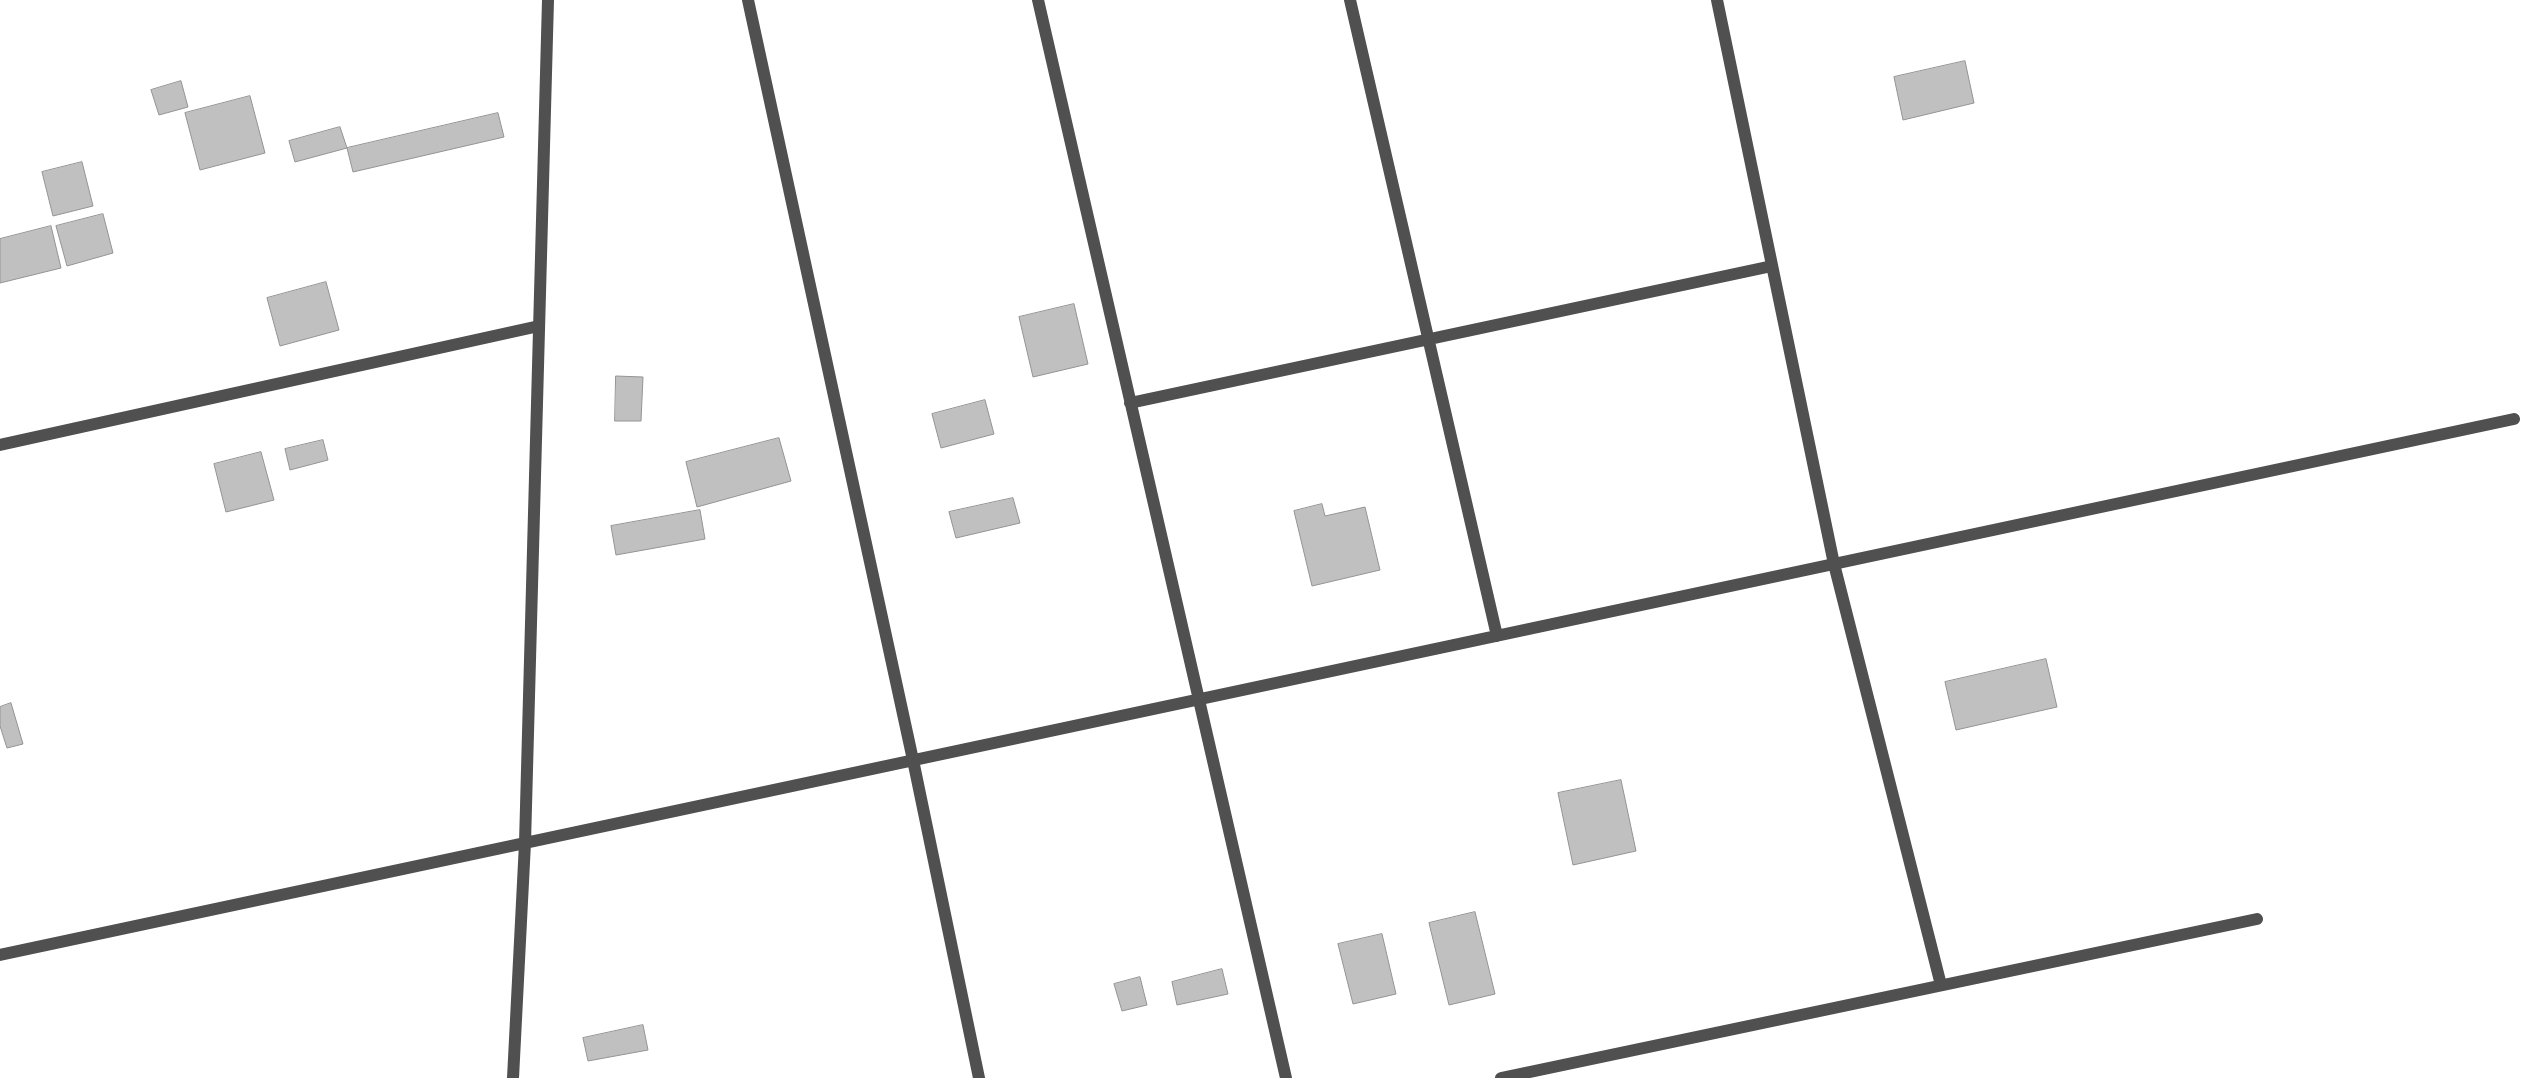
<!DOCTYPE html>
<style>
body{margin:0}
canvas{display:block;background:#fff}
</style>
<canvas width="2537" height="1078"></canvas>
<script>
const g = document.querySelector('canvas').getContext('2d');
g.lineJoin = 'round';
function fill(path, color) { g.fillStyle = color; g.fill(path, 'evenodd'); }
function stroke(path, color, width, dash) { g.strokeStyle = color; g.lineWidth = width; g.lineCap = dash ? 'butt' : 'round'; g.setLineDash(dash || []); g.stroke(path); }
const building = new Path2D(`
 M1965 61 1974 103 1903 120 1894 77Z
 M181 81 188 107 159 115 151 90Z
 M250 96 265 153 200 170 185 113Z
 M498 113 504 137 353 172 347 148Z
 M340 127 347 148 295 162 289 141Z
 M82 162 93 206 53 216 42 172Z
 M103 214 113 253 67 266 56 226Z
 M51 226 61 268 0 283V239Z
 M326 282 339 330 280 346 267 298Z
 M1074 304 1088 364 1033 377 1019 317Z
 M616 376 643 377 641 421H615Z
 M985 400 994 434 941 448 932 414Z
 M779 438 791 481 697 507 686 462Z
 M323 440 328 460 290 470 285 449Z
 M261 452 274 500 226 512 214 464Z
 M1013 498 1020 523 956 538 949 512Z
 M1322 504 1325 516 1365 507 1380 570 1312 586 1294 511Z
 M700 510 705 539 616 555 611 526Z
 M2046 659 2057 707 1956 730 1945 682Z
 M11 703 23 744 7 748 0 726V707Z
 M1621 780 1636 851 1573 865 1558 793Z
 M1475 912 1495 994 1449 1005 1429 923Z
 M1382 934 1396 994 1353 1004 1338 944Z
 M1222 969 1228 994 1177 1005 1172 982Z
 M1140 977 1147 1005 1122 1011 1114 984Z
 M643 1025 648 1050 588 1061 583 1038Z`);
fill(building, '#c0c0c0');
stroke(building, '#949494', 1);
stroke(new Path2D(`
 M748 0 913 760 979 1078
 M1038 0 1286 1078
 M1350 0 1497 636
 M1717 0 1834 564 1941 985
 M1130 403 1772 266
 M0 445 539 326
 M0 955 2514 419
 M513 1078 525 843 548 0
 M1501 1078 2257 919`), '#505050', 12);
</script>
